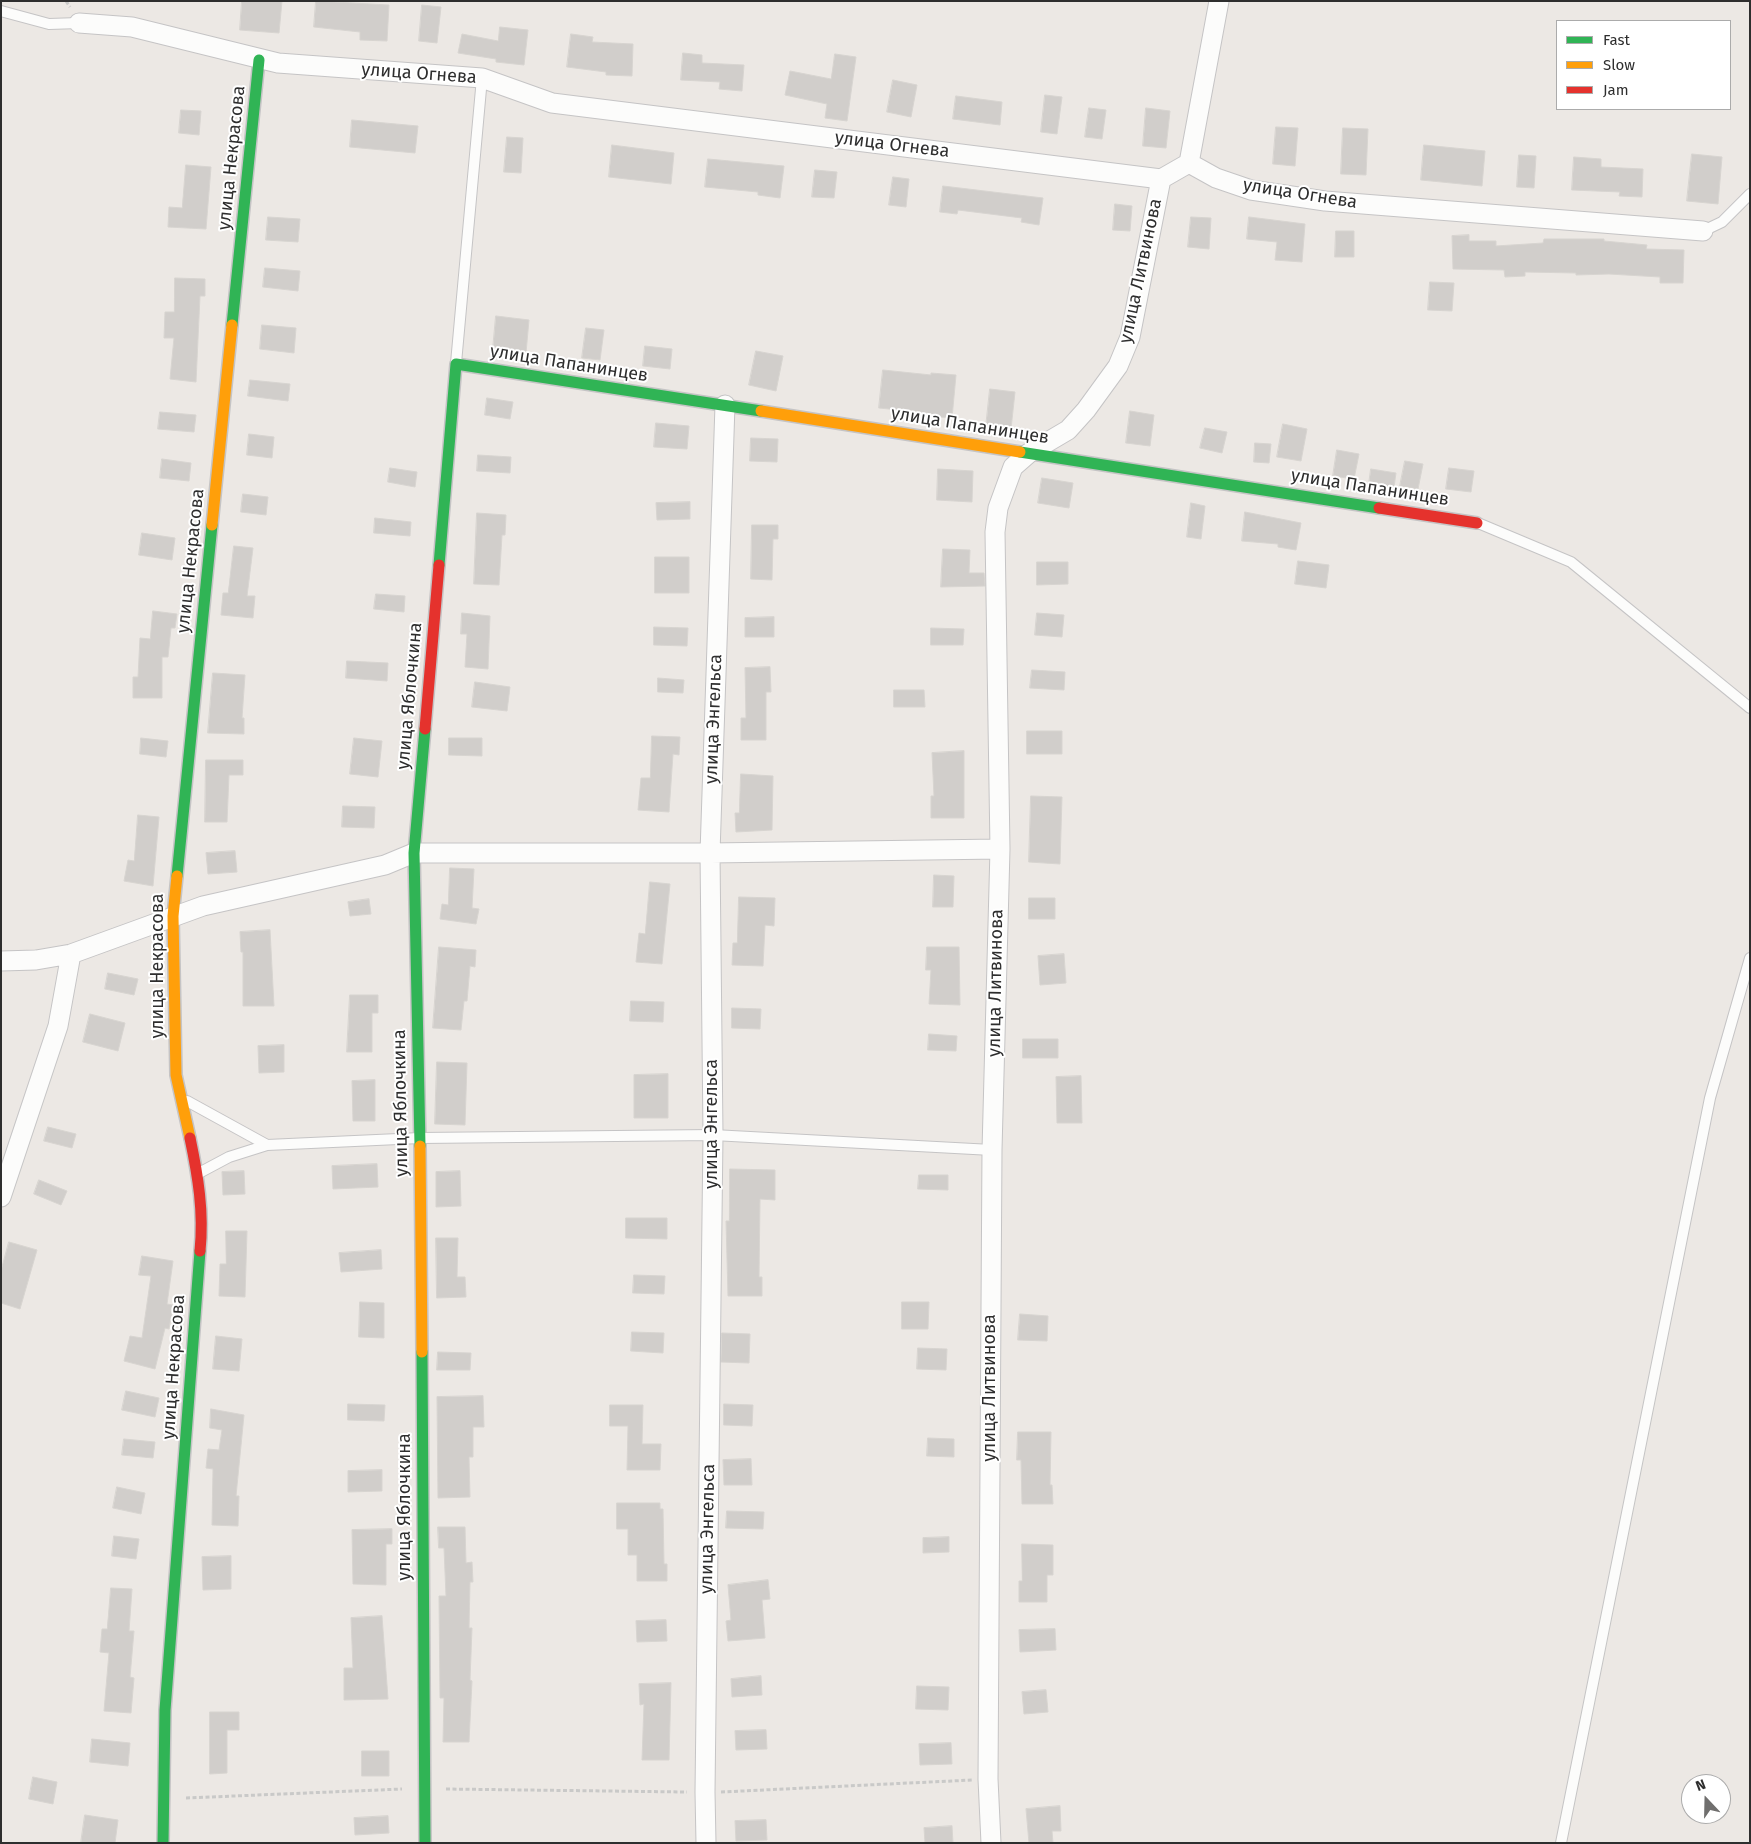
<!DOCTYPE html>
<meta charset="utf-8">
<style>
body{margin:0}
#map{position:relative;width:1751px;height:1844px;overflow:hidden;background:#ece8e4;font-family:"Fira Sans",sans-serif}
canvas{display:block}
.frame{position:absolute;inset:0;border:2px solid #2e2e2e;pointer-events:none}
.legend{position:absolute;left:1556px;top:20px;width:175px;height:90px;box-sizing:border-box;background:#fff;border:1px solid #ababab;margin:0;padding:6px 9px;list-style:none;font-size:15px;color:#2e2e2e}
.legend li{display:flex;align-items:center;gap:10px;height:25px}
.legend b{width:25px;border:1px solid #ababab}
.north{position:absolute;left:1681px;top:1774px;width:50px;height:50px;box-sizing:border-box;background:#fff;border:1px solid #ababab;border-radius:50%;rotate:339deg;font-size:14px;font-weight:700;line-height:20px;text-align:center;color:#2e2e2e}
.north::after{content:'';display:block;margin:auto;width:18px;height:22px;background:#706f6e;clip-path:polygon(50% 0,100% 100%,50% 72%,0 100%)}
</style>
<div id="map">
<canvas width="1751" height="1844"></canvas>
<div class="frame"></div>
<ul class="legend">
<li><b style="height:6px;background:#30b455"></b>Fast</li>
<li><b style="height:6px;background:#ff9f0a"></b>Slow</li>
<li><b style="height:6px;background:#e5322d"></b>Jam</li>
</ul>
<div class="north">N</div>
</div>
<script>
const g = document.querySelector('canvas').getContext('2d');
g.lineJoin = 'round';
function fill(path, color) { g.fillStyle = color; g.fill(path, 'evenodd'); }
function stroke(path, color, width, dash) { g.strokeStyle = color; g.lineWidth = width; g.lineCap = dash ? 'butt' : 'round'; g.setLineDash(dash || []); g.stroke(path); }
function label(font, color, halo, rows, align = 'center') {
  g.font = font + ' "Fira Sans",sans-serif'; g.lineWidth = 4; g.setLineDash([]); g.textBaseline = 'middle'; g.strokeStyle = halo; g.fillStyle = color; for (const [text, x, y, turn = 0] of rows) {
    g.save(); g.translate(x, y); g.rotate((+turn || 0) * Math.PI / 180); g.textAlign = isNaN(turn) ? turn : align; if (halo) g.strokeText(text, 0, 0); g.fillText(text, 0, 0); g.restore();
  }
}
const building = new Path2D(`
 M242 1H282L279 33 240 30Z
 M316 1 389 5 387 41 360 40V32L314 27Z
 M422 5 441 7 437 43 419 41Z
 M500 27 528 30 524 65 496 62V59L458 53 462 34 498 41Z
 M571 34 593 37 592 42 633 44 632 76 606 75V72L567 67Z
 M683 53 702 55V63L744 65 742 91 719 89 720 82 681 80Z
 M835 54 856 57 847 121 825 118 827 104 785 95 790 71 831 79Z
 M893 80 917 85 911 117 887 112Z
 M1045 95 1062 97 1057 134 1041 132Z
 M956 96 1002 102 1000 125 953 119Z
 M1089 108 1106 110 1102 139 1085 137Z
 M1146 108 1170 111 1166 148 1143 146Z
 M181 110 201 111 199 135 179 133Z
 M352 120 418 126 415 153 350 147Z
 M1276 127 1298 128 1295 166 1273 164Z
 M1343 128 1368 129 1366 175 1341 174Z
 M507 137 523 138 521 173 504 172Z
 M612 145 674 153 671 184 609 177Z
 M1424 145 1485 151 1482 186 1421 180Z
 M1692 154 1722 157 1718 204 1687 201Z
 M1519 155 1536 156 1534 188 1517 187Z
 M1574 157 1601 159V167L1643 169 1642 197 1619 196 1620 192 1572 190Z
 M708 159 784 166 780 198 758 195V192L705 187Z
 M186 165 211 167 206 229 168 227 169 207 182 208Z
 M815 170 837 172 834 198 812 197Z
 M893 177 909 179 906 207 889 205Z
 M943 186 1043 198 1039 225 1021 222 1022 218 958 210 957 214 940 212Z
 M1115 204 1132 206 1130 231 1113 230Z
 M268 217 300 219 298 242 266 240Z
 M1191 217 1211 218 1209 249 1188 247Z
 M1249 217 1305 224 1302 262 1275 260 1277 242 1247 239Z
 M1336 231H1354V257H1335Z
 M1469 235V241H1496V246L1543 243 1544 239H1604V241L1647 245 1646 249 1684 250 1683 283H1660V277L1609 274 1576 275V273L1525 272V276L1505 277 1504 270 1453 269 1452 236Z
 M265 268 300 271 298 291 263 287Z
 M175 278 205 279V296H200L196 382 170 379 174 338H164L165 312H174Z
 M1430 282 1454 283 1452 311 1428 310Z
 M496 316 529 320 526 353 493 349Z
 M262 325 296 328 294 353 260 349Z
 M586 328 604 330 600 360 582 358Z
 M645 346 672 349 670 369 643 366Z
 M756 351 783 356 776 391 749 385Z
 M883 370 931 375V373L956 375 952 418 928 416V413L879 408Z
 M250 380 290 384 288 401 248 396Z
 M990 389 1015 392 1011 429 986 427Z
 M487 398 513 402 510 419 485 415Z
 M1130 411 1154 415 1150 446 1126 443Z
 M160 412 196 415 194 432 158 429Z
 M656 423 689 426 687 449 654 447Z
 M1283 424 1307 429 1301 461 1277 457Z
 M1205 428 1227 432 1222 453 1200 448Z
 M249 434 274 437 272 458 247 455Z
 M751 438 778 439 777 462 750 461Z
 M1255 443 1271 444 1269 463 1254 462Z
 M1337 450 1359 454 1354 479 1333 476Z
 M478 455 511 457 510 473 477 471Z
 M162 459 191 463 189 481 160 478Z
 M1405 461 1423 464 1418 489 1400 486Z
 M390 468 417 472 415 487 388 482Z
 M1449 468 1474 471 1471 492 1446 489Z
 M938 469 973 471 972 502 937 500Z
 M1371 469 1396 473 1394 487 1369 484Z
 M1042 478 1073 483 1069 508 1038 503Z
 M243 494 268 497 266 515 241 512Z
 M690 502V519L657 520 656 503Z
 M1191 503 1205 506 1201 539 1187 537Z
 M1245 512 1301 523 1296 550 1278 547V544L1242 541Z
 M477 513 506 515 505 535H502L499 585 474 584Z
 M375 518 411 522 410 536 374 533Z
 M752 525H778V539H773L772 580 751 579Z
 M142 533 175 538 172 560 139 555Z
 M234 546 253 548 247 596H255L253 618 221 615 223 593H228Z
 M943 549 970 550 969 573H984L985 586 941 587Z
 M655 557H689V593H655Z
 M1298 561 1329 565 1326 588 1295 584Z
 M1037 562H1068V584L1037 585Z
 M376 594 405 596 404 612 374 609Z
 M153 611 177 614 175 628H171L168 657H162V698H133V677H138L140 638 150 639Z
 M462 613 490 616 488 669 465 667 467 634H461Z
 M1037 613 1064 615 1062 637 1035 635Z
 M774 617V637H745V618Z
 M654 627 688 628 687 646 654 645Z
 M931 628 964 629 963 645H931Z
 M347 661 388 663 387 681 346 678Z
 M770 667 771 692H766V740H741V718H746L745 668Z
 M1032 670 1065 672 1064 690 1030 688Z
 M213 673 245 675 242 718H244V734L208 733Z
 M658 678 684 680 683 693 658 692Z
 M475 682 510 687 507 711 472 707Z
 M894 690H924L925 707H894Z
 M1027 731H1062V754H1027Z
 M652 736 680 737 679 755 673 754 669 812 638 810 641 778H650Z
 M141 738 168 741 166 757 140 754Z
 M354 738 382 741 378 777 350 774Z
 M449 738H482V756L449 755Z
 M964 751V818H931V796H934L932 753Z
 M206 760H243V775H229L227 822H205Z
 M741 774 773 776 772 830 736 832 735 813H739Z
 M1031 796 1062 797 1060 864 1029 862Z
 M343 806 375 807 374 828 342 827Z
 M138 815 159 817 153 886 124 881 128 860 134 861Z
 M235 851 237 872 208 874 206 853Z
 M450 868 474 869 472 908 479 909 476 924 440 919 442 904 448 905Z
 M934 875 954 876 953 907H933Z
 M650 882 670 884 662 964 636 962 639 933 645 934Z
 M739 897 775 898 774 926 765 925 763 966 732 965 733 943H737Z
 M1029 898H1055V919H1029Z
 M369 899 371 914 350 916 348 902Z
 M270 930 274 1006H243V952H241L240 932Z
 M439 947 476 950 475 967 470 966 467 1001H464L461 1030 433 1028Z
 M927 947H959L960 1005 929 1004 931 970H926Z
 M1064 954 1066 983 1040 985 1038 956Z
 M108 973 138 979 134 995 105 989Z
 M350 995H378V1013H372V1052H347Z
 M631 1001 664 1002 663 1022 630 1021Z
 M732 1008 761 1009 760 1029 732 1028Z
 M90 1014 125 1023 118 1051 83 1042Z
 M929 1034 957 1036 956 1051 928 1050Z
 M1023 1039H1058V1058H1023Z
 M284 1045V1072L259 1073 258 1046Z
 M437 1062 467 1063 465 1125 435 1124Z
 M668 1074V1118H634V1075Z
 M1081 1076 1082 1123H1057L1056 1077Z
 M375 1080V1121H353L352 1081Z
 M48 1127 76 1134 72 1148 44 1141Z
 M377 1164 378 1187 333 1189 332 1166Z
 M730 1169 775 1170V1200L760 1199 759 1277H762V1296H728L726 1221H729Z
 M244 1171 245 1194 223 1195 222 1172Z
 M460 1171 461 1206 436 1207V1172Z
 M919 1175H948V1190L918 1189Z
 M39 1180 67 1191 61 1205 34 1194Z
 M626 1218H667V1239L626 1238Z
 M226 1231H247L245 1297 219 1296 220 1264H226Z
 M436 1238H458L457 1277H465L466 1297 437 1298Z
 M9 1242 37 1250 20 1309 1 1303V1271Z
 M381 1250 382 1269 341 1272 339 1253Z
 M142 1256 173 1261 167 1304 173 1305 169 1329 165 1328 155 1369 124 1361 130 1336 142 1338 151 1276 139 1275Z
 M634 1275 665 1276 664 1294 633 1293Z
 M360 1302 384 1303V1338L359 1337Z
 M902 1302H929L928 1329H902Z
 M1020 1314 1048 1316 1047 1341 1018 1340Z
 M632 1332 664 1333 663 1353 631 1351Z
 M722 1333 750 1334 749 1363 721 1362Z
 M216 1336 242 1339 239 1371 213 1369Z
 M918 1348 947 1349 946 1370 917 1369Z
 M438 1352 471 1353 470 1370H437Z
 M126 1391 159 1398 155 1417 122 1410Z
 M483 1396 484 1427H473V1457H469L470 1497 438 1498 437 1397Z
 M348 1404 385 1405 384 1421 348 1420Z
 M724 1404 753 1405 752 1426 724 1425Z
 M610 1405H643L642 1444H661L660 1470H627L628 1426H610Z
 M211 1409 244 1415 236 1496H239L238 1526 212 1525 213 1469 206 1468 208 1449 219 1450 222 1430 210 1428Z
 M1018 1432H1051L1050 1485H1052L1053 1504H1022L1021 1460H1017Z
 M928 1438 954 1439V1457L927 1456Z
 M124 1439 155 1442 153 1458 122 1455Z
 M751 1459 752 1485H724L723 1460Z
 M382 1470V1491L348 1492V1471Z
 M117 1487 145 1493 141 1514 113 1508Z
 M617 1503H660V1509H663L664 1564H667V1581H637V1555H628V1529H617Z
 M727 1511 764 1512 763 1529 726 1528Z
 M438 1527H465L466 1563 472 1562 473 1582H470L469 1628H472L470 1680 472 1681 469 1742H443L444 1698H440L439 1596H446L444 1548H439Z
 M392 1529V1544H386V1585L353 1584 352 1530Z
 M114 1536 139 1539 136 1559 112 1556Z
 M949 1537V1552L923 1553V1538Z
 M1022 1544 1053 1545V1575H1047V1602H1019V1581H1022Z
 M231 1556V1589L203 1590 202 1557Z
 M768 1580 770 1599 762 1600 765 1638 728 1641 726 1621 731 1620 728 1585Z
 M111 1588 132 1589 129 1631H134L130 1677 134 1678 131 1713 104 1711 109 1653 100 1652 102 1629H107Z
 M382 1616 388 1699 344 1700V1668H353L351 1618Z
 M666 1620 667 1641 637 1642 636 1621Z
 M1055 1629 1056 1650 1020 1652 1019 1630Z
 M761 1676 762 1695 732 1697 731 1679Z
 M671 1683 669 1760H642L644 1704 640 1705 639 1684Z
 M917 1686 949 1687 948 1710 916 1709Z
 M1046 1690 1048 1712 1024 1714 1022 1692Z
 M210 1712H239V1730H227V1773L210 1774Z
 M766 1730 767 1749 736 1750 735 1731Z
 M92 1739 130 1743 128 1766 90 1762Z
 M951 1743 952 1764 920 1765 919 1744Z
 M362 1751H389V1776H362Z
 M33 1777 57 1782 53 1804 29 1799Z
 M1060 1806 1061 1831H1052L1053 1843H1029L1026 1809Z
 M85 1815 118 1820 115 1843H81Z
 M388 1816 389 1833 355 1835 354 1818Z
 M766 1820 767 1840 736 1841 735 1821Z
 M952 1826 953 1843H925L924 1828Z`);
fill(building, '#d1cecb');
stroke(building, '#d7d4d0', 1);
const lane = new Path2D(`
 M1 11 49 24 79 23
 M1703 231 1722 222 1750 194
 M456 363 482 78
 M1478 523 1571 562 1750 708
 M187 1101 267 1145
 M199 1173 229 1157 267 1145 420 1138 713 1135 992 1150
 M1561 1843 1710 1098 1750 958`);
const street = new Path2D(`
 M79 23 132 27 278 63 482 78 552 103 1161 179 1189 163 1216 178 1251 190 1325 201 1703 231
 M1189 163 1219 1
 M1 961 36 960 71 954 203 906 385 865 414 853H710L1000 849
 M1 1197 58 1026 71 954
 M706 1843 705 1792 713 1135 710 853 725 405
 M991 1843 988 1779 992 1150 1000 849 995 532 998 508 1013 467 1029 453 1068 430 1086 410 1118 366 1130 337 1161 179`);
const fast = new Path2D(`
 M232 325 259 60
 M1020 452 1379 508
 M439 565 456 364 761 411
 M177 876 212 525
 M420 1146 414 853 425 729
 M422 1352 425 1843
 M163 1843 165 1710 200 1251`);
const slow = new Path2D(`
 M761 411 1020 452
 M212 525 232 325
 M177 876 173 916 176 1075 190 1138
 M420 1146 422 1352`);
const jam = new Path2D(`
 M1379 508 1477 523
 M425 729 439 565
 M190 1138C198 1176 204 1212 200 1251`);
stroke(lane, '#c5c4c5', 12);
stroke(street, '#c5c4c5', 21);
stroke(fast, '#c5c4c5', 14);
stroke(slow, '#c5c4c5', 14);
stroke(jam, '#c5c4c5', 14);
stroke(new Path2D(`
 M66 1 70 7
 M446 1789 687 1792
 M721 1792 972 1780
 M186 1798 402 1789`), '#c9c9c8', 3, [4, 2.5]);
stroke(lane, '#fcfcfb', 10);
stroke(street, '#fcfcfb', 19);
stroke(fast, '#30b455', 11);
stroke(slow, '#ff9f0a', 11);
stroke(jam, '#e5322d', 11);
label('18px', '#2e2e2e', '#fff', [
 ["улица Огнева",419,74,4],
 ["улица Огнева",892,145,7],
 ["улица Некрасова",232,158,-84],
 ["улица Огнева",1300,194,9],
 ["улица Литвинова",1141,271,-78],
 ["улица Папанинцев",569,364,9],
 ["улица Папанинцев",970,426,9],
 ["улица Папанинцев",1370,488,9],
 ["улица Некрасова",191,561,-84],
 ["улица Яблочкина",410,696,-85],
 ["улица Энгельса",714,719,-88],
 ["улица Некрасова",158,966,-90],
 ["улица Литвинова",996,983,-89],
 ["улица Яблочкина",401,1103,-91],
 ["улица Энгельса",712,1124,-90],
 ["улица Некрасова",174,1367,-86],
 ["улица Литвинова",990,1388,-90],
 ["улица Яблочкина",405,1507,-90],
 ["улица Энгельса",708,1529,-89]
]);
</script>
